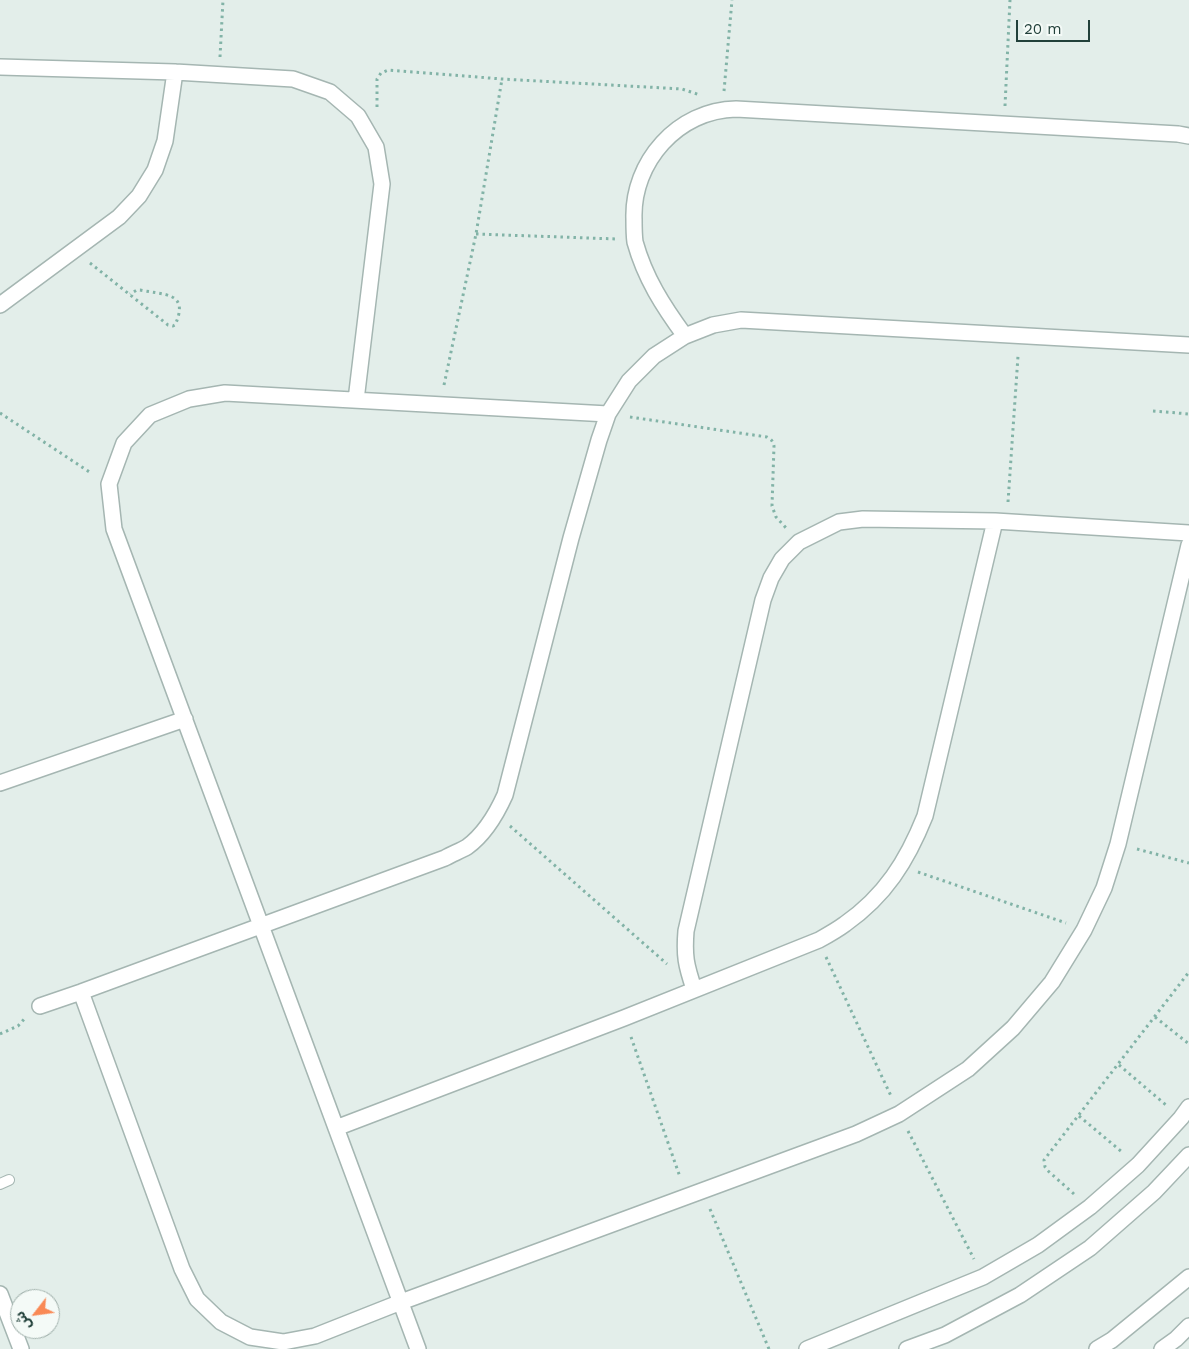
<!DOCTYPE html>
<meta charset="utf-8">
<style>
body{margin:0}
#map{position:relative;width:1189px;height:1349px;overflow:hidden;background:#e3eeea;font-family:"Work Sans","Noto Sans Arabic",sans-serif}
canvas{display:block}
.north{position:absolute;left:10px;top:1289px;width:50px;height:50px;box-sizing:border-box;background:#f4faf7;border:1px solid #a0b0ab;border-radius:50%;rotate:240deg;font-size:14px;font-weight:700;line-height:20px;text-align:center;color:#21403a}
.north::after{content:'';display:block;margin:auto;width:18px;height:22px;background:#f98955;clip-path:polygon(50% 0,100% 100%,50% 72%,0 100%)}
.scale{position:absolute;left:1016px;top:20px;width:74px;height:22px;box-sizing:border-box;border:2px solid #21403a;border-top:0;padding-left:6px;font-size:15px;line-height:18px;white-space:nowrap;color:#21403a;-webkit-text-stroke:4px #f4faf7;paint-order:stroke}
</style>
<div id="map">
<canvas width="1189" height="1349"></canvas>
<div class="north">ش</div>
<div class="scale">20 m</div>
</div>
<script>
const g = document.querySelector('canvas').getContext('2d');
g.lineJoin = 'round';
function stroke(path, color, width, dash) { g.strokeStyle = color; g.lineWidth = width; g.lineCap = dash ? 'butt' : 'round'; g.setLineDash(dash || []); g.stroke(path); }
const lane = new Path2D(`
 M0 1184 9 1180`);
const street = new Path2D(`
 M0 67 175 72 293 79 330 92 358 116 376 147 382 184 356 400
 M0 305 119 217 139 196 155 170 165 141 175 72
 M685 336C663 306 645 278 635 242 634 235 634 227 634 219 632 162 678 110 736 109L1178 134 1189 136
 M0 783 185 719
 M694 989C686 965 684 956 686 931L763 600 771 578 782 559 799 542 839 522 863 519 995 521 1189 533
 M81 992 182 1269 197 1299 221 1322 250 1337 283 1342 315 1336 401 1302 856 1134 899 1114 968 1069 1013 1028 1052 982 1084 930 1104 888 1118 844 1189 545
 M40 1006 81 992 445 858C452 854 460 851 467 847 485 834 496 815 505 795L571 538 599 440 608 414 629 381 654 356 685 336 713 325 741 320 1189 345
 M336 1128 624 1018 819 940C828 935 837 930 845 924 885 896 907 861 925 816L995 521
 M0 1294 21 1349
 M418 1349 114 529 109 484 124 443 150 415 189 399 225 393 608 414
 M807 1349 983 1277 1038 1245 1090 1207 1138 1165 1181 1118 1189 1107
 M907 1349 945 1335 1020 1295 1090 1248 1154 1192 1189 1155
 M1097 1349 1112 1340 1189 1277
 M1162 1349 1176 1339 1189 1326`);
stroke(lane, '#a5b6b2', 12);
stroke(street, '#a5b6b2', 18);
stroke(new Path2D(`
 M220 57 223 0
 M724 91 732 0
 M1005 106 1010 0
 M377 107V79L381 73 388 70 502 79 682 89 700 95
 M476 234 617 239
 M90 263 168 325 173 326 175 325C190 292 164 295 140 290H137L130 294
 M444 385 476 234 502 79
 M1153 411 1189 414
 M0 413 91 473
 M630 417 767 437C771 439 773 441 774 446L772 506 776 517 787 529
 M1008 502 1018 356
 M510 826 667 964
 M1137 849 1189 863
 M918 872 1066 923
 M826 957 891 1096
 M1155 1017 1189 1044
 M0 1034 18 1026 26 1017
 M631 1037 680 1177
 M1119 1065 1166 1105
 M1079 1116 1122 1152
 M908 1131 974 1259
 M1074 1194 1047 1170 1045 1167 1044 1160 1189 972
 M710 1209 769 1349`), '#82b3a7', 3, [2.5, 4]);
stroke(lane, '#fff', 10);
stroke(street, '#fff', 15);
</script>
